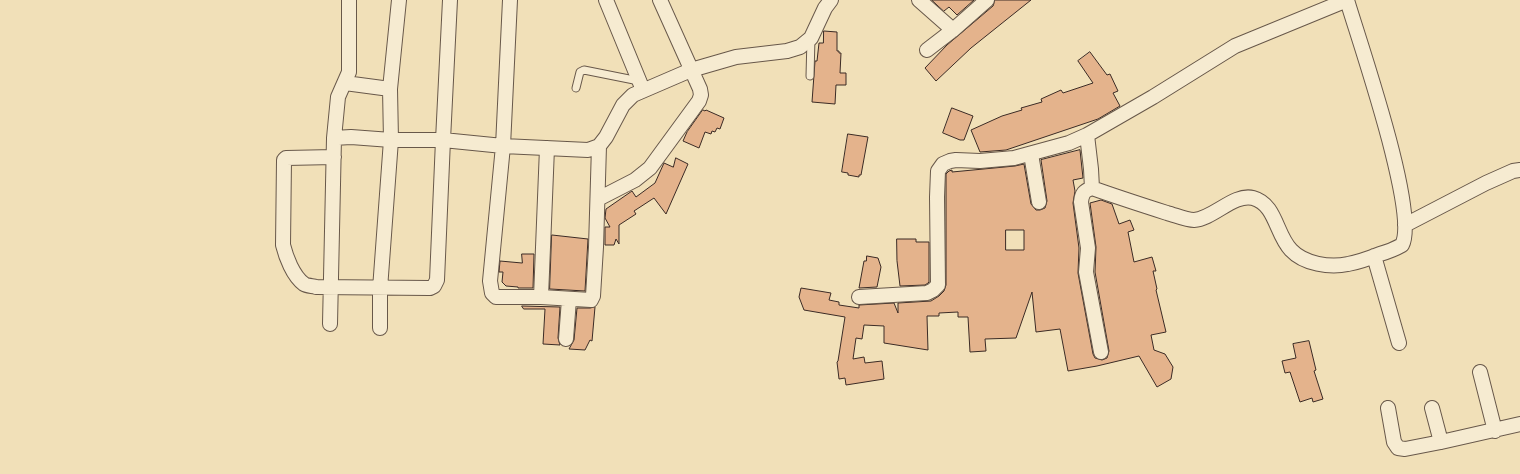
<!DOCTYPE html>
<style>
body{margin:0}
canvas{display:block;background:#f1e0b8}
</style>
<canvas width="1520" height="474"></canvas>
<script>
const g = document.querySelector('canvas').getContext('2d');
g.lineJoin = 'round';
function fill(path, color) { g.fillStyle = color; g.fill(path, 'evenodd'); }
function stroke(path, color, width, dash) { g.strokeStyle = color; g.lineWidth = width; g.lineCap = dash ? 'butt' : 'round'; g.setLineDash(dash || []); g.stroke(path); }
const building = new Path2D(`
 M932 0H974L957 15 949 7 944 11Z
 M995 0H1031L971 48 936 81 925 68 947 45 993 6Z
 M824 31 837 32V51H839V53H841L840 73H846V85H836L835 104 812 102 815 61H817L819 43H823Z
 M1090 52 1107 75 1110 74 1118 91 1113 93 1120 106 1098 119 1006 150 980 152 971 130 1002 116 1022 110 1021 108 1042 102 1041 99 1061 90 1063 93 1093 83 1078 61Z
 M952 108 973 116 964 140H960L943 133Z
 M703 110 705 111 706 110 724 118 720 129 717 128 715 132 712 131 711 134 705 132 699 148 683 141 687 132Z
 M848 134 868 137 861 175H859V177L848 175V173L842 172Z
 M1080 150 1083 178 1073 180 1075 191 1073 203 1079 248 1078 273 1093 354 1095 358 1102 360 1107 358 1109 351 1095 272 1096 247 1090 203 1101 200 1112 204 1119 224 1130 220 1134 230 1128 232 1134 262 1152 257 1156 271H1153L1157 289 1156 290 1166 332 1151 335 1154 350 1165 354 1173 367 1171 379 1157 387 1139 356 1097 366 1068 371 1060 329 1036 332 1032 292 1016 338 985 339 986 351 970 352 968 317H958V312L939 313V316H927L928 350 884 343V326L864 325 862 339 856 338 853 359 864 357 865 363 882 361 884 379 846 385 845 378 839 379 837 362 838 361 845 317 804 310 799 297 801 288 831 293 829 300 839 302V305L859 308V305L894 303 898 313V303L931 301 939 296 944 291 946 285V174L949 171 952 170V172L1015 166 1024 164 1031 204 1036 210H1040L1045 208 1047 201 1041 160ZM1006 230H1024V250H1006Z
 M676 158 688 164 666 214 654 198 634 211 636 214 619 225V244L616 239 614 245H605V227H610L605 218 606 209 632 191 636 197 655 183 664 163 673 167Z
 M552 235 588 239 585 291 550 289Z
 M897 239H916V242H929V282L928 283 925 285 900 286 897 261Z
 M522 254H534L533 288H518V287L506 286 502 282 503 272H499L500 261 522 263Z
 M867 256 878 258 881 267 877 287 859 288 864 261H866Z
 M522 306 560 307 558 338 560 345 543 344 545 309H524Z
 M595 307 592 341 590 340 585 350 569 349 574 340 577 308H590Z
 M1309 341 1316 370 1314 371 1323 399 1313 402 1312 398 1300 402 1290 372 1285 373 1282 361 1296 358 1293 344Z`);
fill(building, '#e4b38c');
stroke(building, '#3b2b25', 1);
const lane = new Path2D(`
 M810 76 811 38
 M576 88 580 72 584 70 639 81`);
const street = new Path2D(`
 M510 0 503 146 490 281 492 293 496 297H541L591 300 593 296 596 247 599 146
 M606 0 643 90
 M919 0 953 30
 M927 50 953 30 987 0
 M345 83 390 89
 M1087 135 1091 169 1092 188
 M334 138 338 97 349 72V0
 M1031 154 1039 202
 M334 157 286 158 284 160 283 245C286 257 293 276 304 284 307 286 313 286 316 287L430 288 434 286 437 280 443 140 450 0
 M598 199 635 180 650 168 699 101 701 95 700 89 660 0
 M1405 225 1486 183 1513 171 1520 170
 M1374 256 1399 343
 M541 297 547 148
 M859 297 927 293 933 290 938 285 937 197 938 171 943 164 950 161 956 160 980 161 1014 158 1069 143 1087 135 1153 97 1235 46 1347 0
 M330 324 334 138 351 137 391 140H443L503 146 588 150 599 146 606 137 623 105 633 95 691 70 736 57 787 51 800 47 811 38 825 8 831 0
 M380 328V289L391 140 390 89 399 0
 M566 339 569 299
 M1101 352 1086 272 1088 248 1081 202C1082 193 1084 191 1092 188 1117 197 1142 205 1167 213 1175 215 1186 220 1194 220 1213 219 1234 193 1253 198 1276 204 1276 235 1291 250 1304 264 1330 268 1348 264 1359 262 1370 258 1380 254 1387 252 1395 249 1402 245 1419 213 1359 41 1347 0
 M1480 372 1495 431
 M1388 408 1394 442 1398 448 1405 449 1441 442 1520 424
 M1432 408 1441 442`);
stroke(lane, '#68584a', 9);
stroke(street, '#68584a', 16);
stroke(lane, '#f6ebd1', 7);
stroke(street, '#f6ebd1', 14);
</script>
